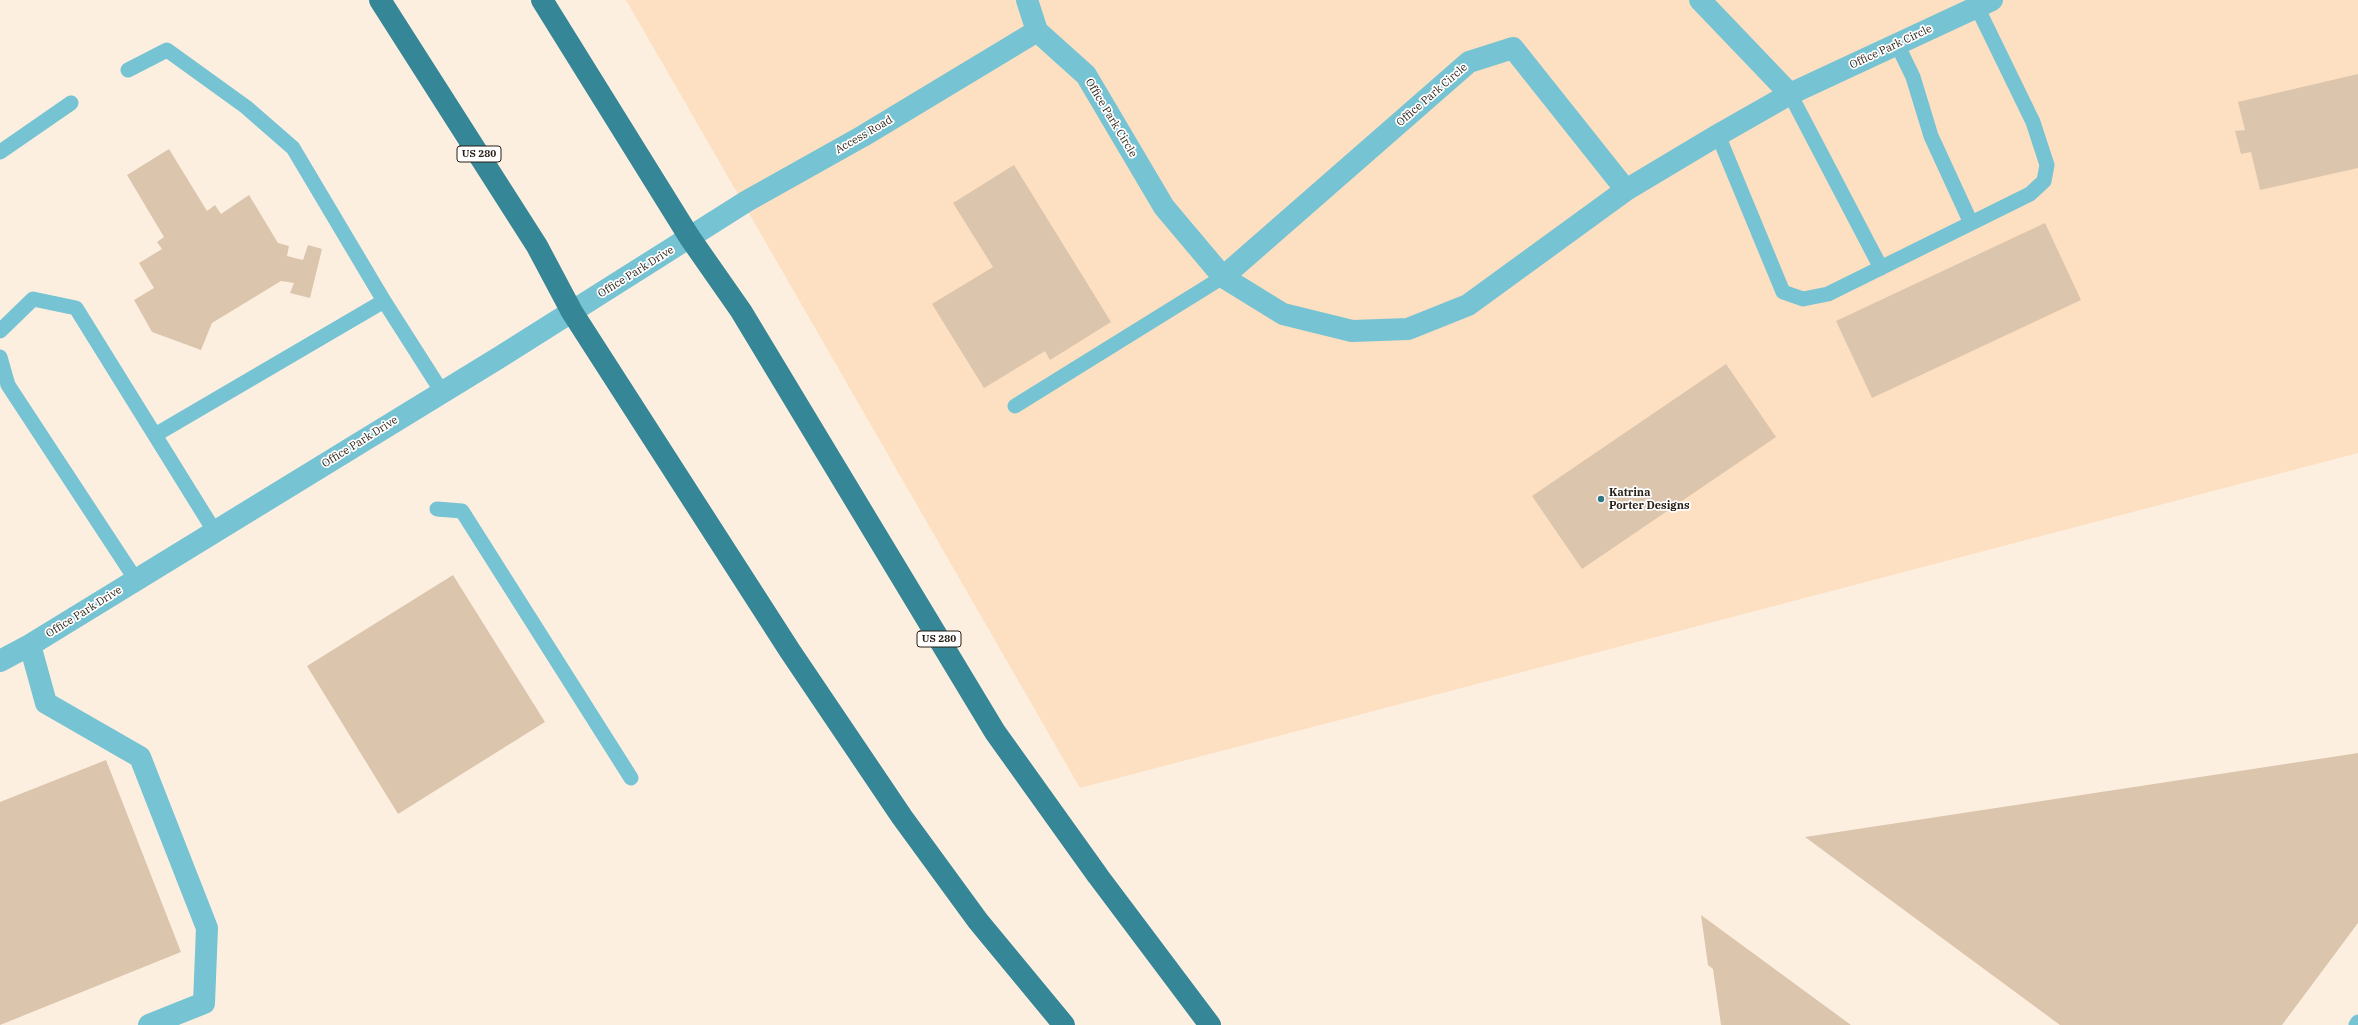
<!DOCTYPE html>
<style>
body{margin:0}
canvas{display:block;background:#fdefe0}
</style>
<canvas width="2358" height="1025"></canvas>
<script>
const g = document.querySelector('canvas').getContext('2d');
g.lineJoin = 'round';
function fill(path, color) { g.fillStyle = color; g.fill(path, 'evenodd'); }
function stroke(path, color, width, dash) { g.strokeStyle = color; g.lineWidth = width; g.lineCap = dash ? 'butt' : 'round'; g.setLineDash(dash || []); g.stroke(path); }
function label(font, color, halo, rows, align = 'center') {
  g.font = font + ' "IBM Plex Serif",serif'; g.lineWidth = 3.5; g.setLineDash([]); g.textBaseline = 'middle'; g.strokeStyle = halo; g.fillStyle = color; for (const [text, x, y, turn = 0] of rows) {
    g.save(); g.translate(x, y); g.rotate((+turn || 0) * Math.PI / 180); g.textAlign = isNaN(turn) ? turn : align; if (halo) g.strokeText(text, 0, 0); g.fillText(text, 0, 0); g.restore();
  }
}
fill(new Path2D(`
 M626 0H2358V453L1080 788Z`), '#fde0c1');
fill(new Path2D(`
 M2358 74V168L2260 190 2251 152 2241 154 2235 131 2245 130 2238 102Z
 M169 149 207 211 215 205 221 214 249 195 278 243 289 246 287 256 303 260 308 245 322 249 310 298 290 293 294 283 281 281 212 323 201 350 152 332 134 300 154 288 139 263 162 249 157 242 164 237 127 175Z
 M1014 165 1111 322 1050 360 1045 351 984 388 932 304 993 267 953 203Z
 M2045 223 2081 300 1872 398 1836 321Z
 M1726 364 1776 437 1582 569 1532 496Z
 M453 575 545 722 398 814 307 666Z
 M2358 753V923L2282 1025H2060L1805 837Z
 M106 760 181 952 0 1025V802Z
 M1701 915 1851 1025H1721L1713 969 1708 965Z`), '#dcc5ad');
stroke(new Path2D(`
 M1897 44 1913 77 1931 136 1971 223
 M128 70 167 50 246 107 293 148 384 301 442 392
 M1790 94 1881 268
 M1718 135 1783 292 1803 299 1828 294 2030 194 2044 181 2047 165 2033 122 1977 7
 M0 152 71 103
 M0 331 33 299 76 308 215 532
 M0 357 8 385 136 580
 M1015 406 1223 277
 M155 435 384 301
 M437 509 462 511 631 778
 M2356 1025 2358 1022`), '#76c3d4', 15);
stroke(new Path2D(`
 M1027 0 1037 31 1086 75 1164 207 1223 277 1283 314 1352 331 1408 329 1468 305 1626 190 1718 135 1790 94 1992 0
 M1700 0 1790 94
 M1223 277 1469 62 1513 48 1626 190
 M30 645 46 703 140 757 207 928 204 1003 149 1025
 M0 661 30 645 500 357 747 201 863 136 1037 31`), '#76c3d4', 22);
stroke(new Path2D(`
 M380 0 537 246 572 312 790 651 902 817 978 921 1064 1025
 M542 0 690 238 741 311 995 732 1098 876 1210 1025`), '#358697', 22);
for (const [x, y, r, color] of [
 [1601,499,4,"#317684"]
]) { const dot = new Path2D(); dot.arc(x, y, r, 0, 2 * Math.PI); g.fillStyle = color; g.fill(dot); stroke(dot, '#fff', 1.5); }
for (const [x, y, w] of [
 [479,154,44],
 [939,639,44]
]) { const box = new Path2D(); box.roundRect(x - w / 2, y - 8, w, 16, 3); g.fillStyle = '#fff'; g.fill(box); stroke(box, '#271f15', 1); }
label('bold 10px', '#271f15', null, [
 ["US 280",479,154],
 ["US 280",939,639]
]);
label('11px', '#271f15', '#fff', [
 ["Office Park Circle",1891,47,-25],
 ["Office Park Circle",1432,95,-41],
 ["Office Park Circle",1111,118,59],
 ["Access Road",864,135,-30],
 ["Office Park Drive",636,272,-32],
 ["Office Park Drive",360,442,-32],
 ["Office Park Drive",84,612,-32]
]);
label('bold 11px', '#271f15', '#fff', [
 ["Katrina",1609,493],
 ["Porter Designs",1609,506]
], 'left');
</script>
